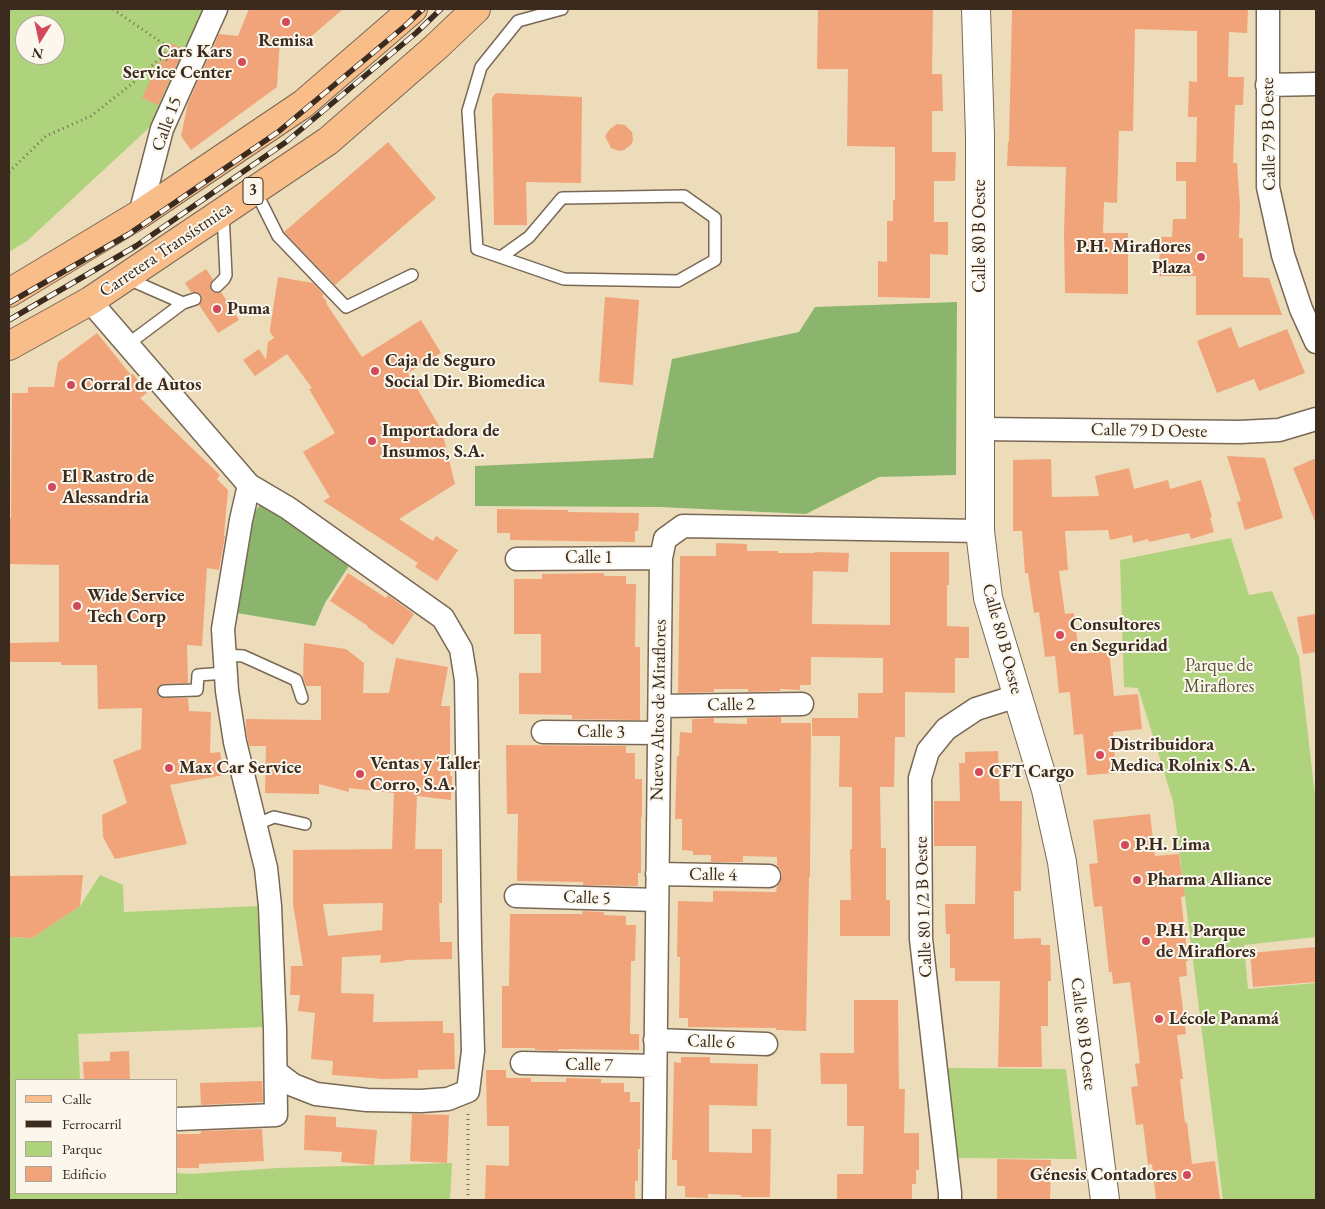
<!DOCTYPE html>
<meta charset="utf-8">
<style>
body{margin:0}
#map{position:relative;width:1325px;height:1209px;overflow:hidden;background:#eddcba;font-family:"EB Garamond",serif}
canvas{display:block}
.frame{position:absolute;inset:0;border:10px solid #3b2a1e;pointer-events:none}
.legend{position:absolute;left:15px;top:1079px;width:162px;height:115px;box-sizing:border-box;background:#fbf7ec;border:1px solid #aea59a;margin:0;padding:6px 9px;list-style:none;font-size:15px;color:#3b2a1e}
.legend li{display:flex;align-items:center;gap:10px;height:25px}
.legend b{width:25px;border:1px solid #aea59a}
.north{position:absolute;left:15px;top:15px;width:50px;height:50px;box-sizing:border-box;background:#fbf7ec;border:1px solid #aea59a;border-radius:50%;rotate:190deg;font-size:14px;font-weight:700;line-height:20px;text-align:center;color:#3b2a1e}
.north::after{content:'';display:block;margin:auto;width:18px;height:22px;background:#d1495b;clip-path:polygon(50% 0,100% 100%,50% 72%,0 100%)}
</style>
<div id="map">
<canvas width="1325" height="1209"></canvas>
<div class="frame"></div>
<ul class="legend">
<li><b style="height:6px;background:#f8bd89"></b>Calle</li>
<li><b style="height:6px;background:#3b2a1e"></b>Ferrocarril</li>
<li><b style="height:14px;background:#afd37c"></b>Parque</li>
<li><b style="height:14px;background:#f1a47a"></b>Edificio</li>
</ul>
<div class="north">N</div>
</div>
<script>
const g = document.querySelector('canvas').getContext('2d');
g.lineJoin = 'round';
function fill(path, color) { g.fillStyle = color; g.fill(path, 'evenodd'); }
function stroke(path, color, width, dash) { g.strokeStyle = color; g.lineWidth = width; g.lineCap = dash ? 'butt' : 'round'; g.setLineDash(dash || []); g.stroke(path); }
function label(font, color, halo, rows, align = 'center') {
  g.font = font + ' "EB Garamond",serif'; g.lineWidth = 4; g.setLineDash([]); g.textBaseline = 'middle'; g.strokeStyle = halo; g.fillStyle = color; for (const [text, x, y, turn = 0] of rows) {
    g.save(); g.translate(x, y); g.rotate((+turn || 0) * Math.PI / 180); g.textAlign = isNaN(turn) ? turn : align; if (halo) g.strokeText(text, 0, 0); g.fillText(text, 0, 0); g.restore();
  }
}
fill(new Path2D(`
 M9 9H204L150 127 27 241 9 252ZM25 25H55V55H25Z
 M1231 538 1249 595 1272 591 1299 657 1316 804V937L1244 945 1248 989 1316 983V1200H1223L1173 801 1138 688 1124 687 1120 560Z
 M100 875 123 885 124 912 260 906 266 1027 78 1034 80 1080H16V1193H176V1173L191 1174 278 1168 452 1163 450 1200H9V937L32 938 80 906Z
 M947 1068 1066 1069 1077 1159 957 1158Z`), '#afd37c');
fill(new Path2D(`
 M957 302 956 475 879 477 806 514 660 507 475 506V466L653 458 672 359 799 332 815 307Z
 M265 497 352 561 325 603 315 626 237 613 249 521Z`), '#8bb56c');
fill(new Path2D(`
 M249 9H343L307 40 280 39 277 87 191 150 181 136 188 103 219 34 238 36Z
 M818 9H933L932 74H942L943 111H932V152H956L955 181H934V222H948V255L930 254V298L878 297V261L887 262V221H893V200H895V147L847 146 848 69H817Z
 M1012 9H1248L1247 33 1229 32 1228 77H1244L1243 105H1235L1233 163H1237L1240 206 1239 238H1243V277L1269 278 1282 315H1196V276H1159L1160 237H1172L1173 219H1186V181H1176V162H1196L1197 117H1188L1189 81 1197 82V31L1135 29 1133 131H1119L1117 203 1104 202 1103 233H1128V294L1065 293 1064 233 1066 167 1007 166 1008 142H1009Z
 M170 43 184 49 158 105 142 98 159 62 162 63Z
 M496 93 582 97 581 183 526 182 527 225H494L492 98Z
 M617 124 625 125 632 132 633 140 631 145 624 150 619 151 611 148 605 136 610 129Z
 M388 142 436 198 335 285 284 232Z
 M206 269 213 279 210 285 211 291 216 293 221 292 239 320 218 333 199 305 202 301V296L197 292H191L185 283Z
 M278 277 313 283 324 295 322 296 327 302 326 303 362 357 421 320 441 353 408 373 442 431 455 484 399 519 433 541 436 536 458 550 437 581 415 567 418 563 323 501 330 497 303 452 335 433 309 389 312 388 287 354 255 376 243 360 259 349 266 360 268 342 274 338 270 332V329Z
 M605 297 639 300 633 385 599 382Z
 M1231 327 1239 348 1287 329 1305 373 1259 391 1254 379 1217 393 1197 341Z
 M97 333 131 375 133 374 147 393 140 398 220 475 217 479 228 490 224 536H225L219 570 207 568 202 646 187 645 188 683 163 684 160 685 157 691 158 695 164 698H188L189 711 211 712 210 753 220 752 224 775 170 785 187 844 115 859 103 837 102 815 127 803 113 760 141 749 142 708 98 709 97 665H61V662H9V643L59 642V565L9 564V518H11L12 393H28V387H54L58 362Z
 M1227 456 1265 458 1283 518 1245 530 1237 502 1241 501Z
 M1316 458V524L1293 468Z
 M1051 459 1052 497 1099 496 1095 476 1129 468 1134 489 1168 480 1170 489 1201 480 1212 517 1210 518 1214 532 1191 539 1189 533 1149 542 1148 539 1133 543 1132 535 1110 540 1108 530 1065 531 1068 570 1059 571 1065 614 1074 613 1079 654 1109 651 1114 696 1138 694 1142 729 1113 732 1116 773 1087 775 1083 734 1074 735 1070 692 1059 693 1055 656 1045 657 1039 612 1034 613 1028 573H1025L1022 531H1013V460Z
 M497 509 568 510V512L639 513 638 531H635V542L510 540V533H497Z
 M716 543 747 544V551H778V553H815V552L849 553 848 572 813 571 812 624 890 625V552H949V585H947V626L969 627V658H955V693L905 692V737H895L894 787H880L881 848H886V900H890V936H840V900H851L850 849H852V787H839L840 736H812V718H858V693H883V658L811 657V685H800V690L780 689V691L748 692V689H714V692L678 693 680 556H716Z
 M348 573 386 598 388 595 414 614 393 645 367 627 368 626 330 601Z
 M604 573V576H626V584H636L635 647H640V720L572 719V715L519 714V673H541V634H514V579H542V574Z
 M1316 614V652L1303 654 1297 617Z
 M304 643 346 649 364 663 363 693H389L396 658 448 667 441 706H450V776H452L451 800 417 796 415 849H442V903H439L440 942H452V959L404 960V961L380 963 381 955 342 957 341 993 374 994 373 1022 443 1021V1033H454L455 1069 418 1070V1078L384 1079 332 1075 333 1061 311 1059 315 1013 298 1011 300 995H290L291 966H303L293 904V850L392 849 394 793 349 788V792L319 784V794L265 793 266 746H249L246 729V719L321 720V686H306L303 677ZM383 903 382 930 328 936 323 904Z
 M781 717V723H811L810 877H809L806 1031 776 1030V1028L688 1027V1018H679L680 957H677L678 901 713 902V891L776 892 777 886 780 882 782 876 781 870 777 866V857L743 856V862H711V855H693V851L682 850V819H675L677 756H679L680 732 692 733V719L714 718V723L747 724V718Z
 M506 745 626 746V753H635V779H642V817H641V873H638V886L583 885V882L517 881 518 814H507Z
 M998 751 1000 801H1022L1021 891H1014V939L1041 938V945H1050L1051 981H1048V1026H1041L1042 1067H998L1000 981H955V968H950V934H946L945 904H975L976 846H934V801H960L959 763H965V752Z
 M1150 814 1155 856 1179 854 1185 896 1181 897 1188 961H1186L1187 976 1179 977 1186 1034 1177 1035 1183 1079H1180L1185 1123 1187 1122 1192 1164 1215 1161 1220 1200H1156L1152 1164 1148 1165 1143 1124 1136 1125 1131 1087 1138 1086 1135 1064 1140 1063 1130 982 1113 984 1112 972H1109L1102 906 1094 907 1089 864 1098 863 1093 820Z
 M83 875 80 906 32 938 9 937V876Z
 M583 911 604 912V915L626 916V925H636L635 961H631L630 1034H639V1050L558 1049V1051L535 1050V1048H502V986H509L510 914H582Z
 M1316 947V982L1253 987 1250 953Z
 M854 1000H898L899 1089H905L904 1133H919V1170H916V1184H912V1200H837V1174H863L864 1126H847V1084H821L820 1053H854Z
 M129 1051 130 1080H84L83 1062 110 1061V1052Z
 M681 1057H710V1063L758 1064 757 1106 709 1105V1152L752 1153V1129H771L770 1197H741V1195L708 1194V1198L685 1197V1186H677V1160H672L674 1062 681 1063Z
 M486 1070H506V1078H531V1082H566V1078L601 1079V1083H624V1092H630V1102H640V1149H638V1181H635V1200H485L486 1165 509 1166V1126H487Z
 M262 1081 263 1102 201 1105 200 1083Z
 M412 1114 449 1115 447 1163 410 1161Z
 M305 1115 336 1117V1127L377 1130 374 1165 341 1162 342 1152 304 1150Z
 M262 1129 264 1161 199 1164V1168H176V1134H200L202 1131Z
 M997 1159 1051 1160 1050 1200H997Z`), '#f1a47a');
const service = new Path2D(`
 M255 190 278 236 346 307 412 275
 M501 257 529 237 562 198 684 196 715 218V260L678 281 564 279 477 249 468 111 481 67 518 21 562 9
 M126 278 183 303 195 299
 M217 286 224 279 226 275 223 213
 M128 344 183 303
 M224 655 243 656 296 680 302 698
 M164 691 197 690 198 675 226 673
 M255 825 274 817 305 824`);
const minor = new Path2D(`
 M1268 9V187L1283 255 1301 309 1316 342
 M1267 85 1316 84
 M140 214 162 129 216 9
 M90 301 249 485 288 508 443 618 461 649 466 680 470 944 473 1051 468 1091 448 1099 421 1101 367 1100 316 1094 293 1085 276 1072
 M980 429 1240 432 1279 430 1316 419
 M517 559 661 558
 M660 706 802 704
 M543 732 659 733
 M657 874 769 876
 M516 896 657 900
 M655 1040 766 1044
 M522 1063 655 1066
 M178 1119 276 1115 275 1029 270 906 266 868 235 742 227 691 223 629 241 520 249 485
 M654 1200 661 558 665 539 683 526 980 531
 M950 1200V1193L921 939 920 778 928 751 946 729 976 709 1017 696`);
const tertiary = new Path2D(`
 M976 9 980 136V531L988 598 1046 790 1062 862 1105 1200`);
const primary = new Path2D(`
 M9 293 140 214 303 104 413 9
 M9 346 90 301 328 141 436 47 476 9`);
stroke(service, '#796855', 14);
stroke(minor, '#796855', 25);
stroke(tertiary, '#796855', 30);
stroke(primary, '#796855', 30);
stroke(new Path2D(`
 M113 9 165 45 163 58 170 61
 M9 172 46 136 91 116 138 79 157 61 163 58
 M468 1200V1111`), '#796855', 3, [1, 4]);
stroke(service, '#fff', 11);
stroke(minor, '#fff', 22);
stroke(tertiary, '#fff', 28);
stroke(primary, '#f8bd89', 28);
const rail = new Path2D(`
 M9 303 129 234 278 132 405 26 423 9
 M9 320 136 246 286 142 416 33 441 9`);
stroke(rail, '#3b2a1e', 5.5);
stroke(rail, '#fbf7ec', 4, [11]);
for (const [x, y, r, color] of [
 [286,22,5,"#d1495b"],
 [242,62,5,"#d1495b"],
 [1201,257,5,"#d1495b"],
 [217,309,5,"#d1495b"],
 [375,371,5,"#d1495b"],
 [71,385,5,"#d1495b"],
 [372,441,5,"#d1495b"],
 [52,487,5,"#d1495b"],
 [77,606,5,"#d1495b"],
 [1060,635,5,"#d1495b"],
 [1100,755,5,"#d1495b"],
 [169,768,5,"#d1495b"],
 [979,772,5,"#d1495b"],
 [360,774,5,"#d1495b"],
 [1125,845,5,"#d1495b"],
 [1137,880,5,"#d1495b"],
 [1146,941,5,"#d1495b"],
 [1159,1019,5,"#d1495b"],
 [1187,1175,5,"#d1495b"]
]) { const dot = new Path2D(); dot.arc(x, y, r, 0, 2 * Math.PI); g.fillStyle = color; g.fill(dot); stroke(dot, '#fbf7ec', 2); }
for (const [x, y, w] of [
 [253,191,20]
]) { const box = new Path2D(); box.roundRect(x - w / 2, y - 13.5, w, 27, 4); g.fillStyle = '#fbf7ec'; g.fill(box); stroke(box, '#3b2a1e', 1); }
label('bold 16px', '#3b2a1e', null, [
 ["3",253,191]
]);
label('bold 18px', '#3b2a1e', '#fbf7ec', [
 ["Remisa",286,41,"center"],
 ["Cars Kars",232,52,"right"],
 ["Service Center",232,73,"right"],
 ["P.H. Miraflores",1191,247,"right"],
 ["Plaza",1191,268,"right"],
 ["Puma",227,309],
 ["Caja de Seguro",385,361],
 ["Social Dir. Biomedica",385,382],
 ["Corral de Autos",81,385],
 ["Importadora de",382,431],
 ["Insumos, S.A.",382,452],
 ["El Rastro de",62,477],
 ["Alessandria",62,498],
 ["Wide Service",87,596],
 ["Tech Corp",87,617],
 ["Consultores",1070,625],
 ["en Seguridad",1070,646],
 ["Distribuidora",1110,745],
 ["Medica Rolnix S.A.",1110,766],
 ["Ventas y Taller",370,764],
 ["Corro, S.A.",370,785],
 ["Max Car Service",179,768],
 ["CFT Cargo",989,772],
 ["P.H. Lima",1135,845],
 ["Pharma Alliance",1147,880],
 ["P.H. Parque",1156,931],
 ["de Miraflores",1156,952],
 ["Lécole Panamá",1169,1019],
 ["Génesis Contadores",1177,1175,"right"]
], 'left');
label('18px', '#3b2a1e', '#fbf7ec', [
 ["Calle 15",167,124,-70],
 ["Calle 79 B Oeste",1269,134,-91],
 ["Calle 80 B Oeste",980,236,-90],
 ["Carretera Transístmica",166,250,-34],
 ["Calle 79 D Oeste",1149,431,1],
 ["Calle 1",589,558],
 ["Calle 80 B Oeste",1002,639,75],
 ["Calle 2",731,705,-1],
 ["Nuevo Altos de Miraflores",659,710,-89],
 ["Calle 3",601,732,1],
 ["Calle 4",713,875,1],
 ["Calle 5",587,898,2],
 ["Calle 80 1/2 B Oeste",924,907,-92],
 ["Calle 80 B Oeste",1083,1034,83],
 ["Calle 6",711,1042,2],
 ["Calle 7",589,1065,1]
]);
label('18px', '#585436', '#fbf7ec', [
 ["Parque de",1219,666],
 ["Miraflores",1219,687]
]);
</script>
